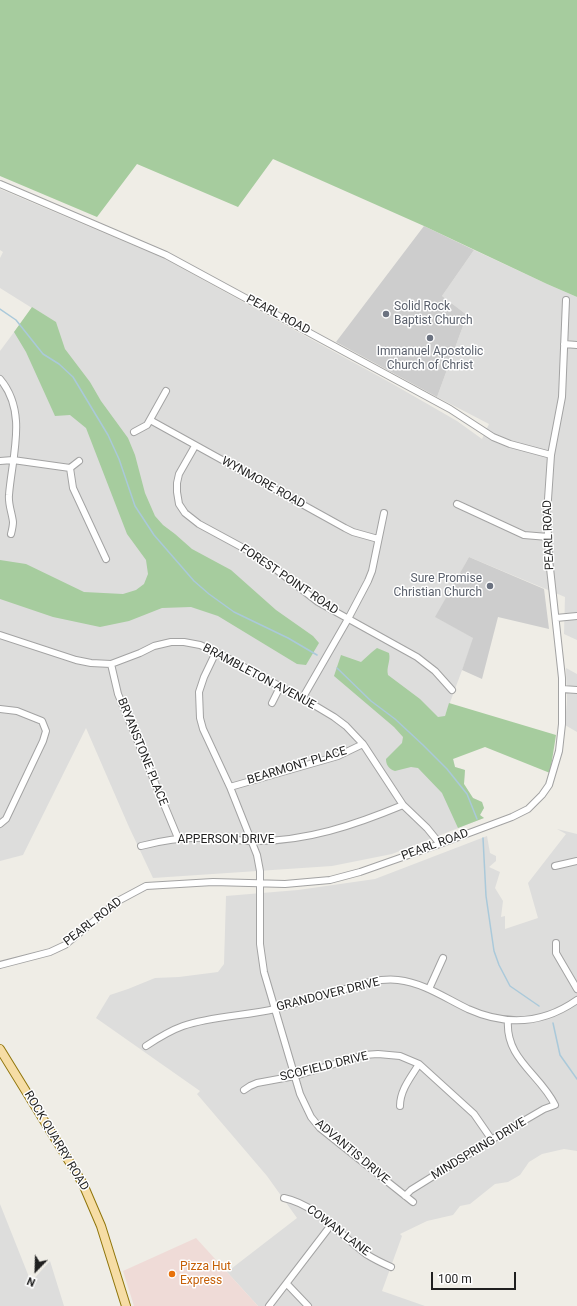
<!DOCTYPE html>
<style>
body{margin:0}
#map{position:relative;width:577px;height:1306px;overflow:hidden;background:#efede6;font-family:Roboto,sans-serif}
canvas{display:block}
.north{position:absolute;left:16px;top:1250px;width:40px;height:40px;-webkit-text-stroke:3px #fff;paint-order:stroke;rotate:203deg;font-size:11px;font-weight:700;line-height:16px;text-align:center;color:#1f1f1f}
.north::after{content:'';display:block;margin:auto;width:14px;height:18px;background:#1f1f1f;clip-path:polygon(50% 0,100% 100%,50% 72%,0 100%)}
.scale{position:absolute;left:431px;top:1272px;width:85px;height:18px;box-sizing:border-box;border:2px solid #1f1f1f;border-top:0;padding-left:5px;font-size:12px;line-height:14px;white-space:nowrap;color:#1f1f1f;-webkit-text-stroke:3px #fff;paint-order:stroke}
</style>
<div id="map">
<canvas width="577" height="1306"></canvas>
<div class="north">N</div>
<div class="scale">100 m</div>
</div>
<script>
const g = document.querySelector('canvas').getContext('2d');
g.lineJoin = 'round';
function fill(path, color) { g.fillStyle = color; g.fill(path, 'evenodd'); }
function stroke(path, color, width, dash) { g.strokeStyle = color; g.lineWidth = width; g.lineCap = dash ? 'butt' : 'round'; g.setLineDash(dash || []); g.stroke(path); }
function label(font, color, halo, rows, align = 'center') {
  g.font = font + ' Roboto,sans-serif'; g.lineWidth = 3; g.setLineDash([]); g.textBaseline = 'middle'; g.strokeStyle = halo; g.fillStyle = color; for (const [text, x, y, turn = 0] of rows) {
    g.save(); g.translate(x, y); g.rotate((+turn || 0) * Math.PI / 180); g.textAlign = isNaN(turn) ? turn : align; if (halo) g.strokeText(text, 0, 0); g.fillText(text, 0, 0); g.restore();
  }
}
fill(new Path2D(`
 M0 189 163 258 391 383 457 421 482 439 489 424 437 397 467 315 442 296 474 250 547 284 577 297V640L564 634 565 597 469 557 436 617 474 638 436 740 452 754 455 767 465 770 464 784 473 798 482 802 484 808 480 815 484 818 392 854 332 866 153 878 129 827 86 728 23 855 0 861V351L32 308 0 288V258L3 252 0 250Z
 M566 668 577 674V732L565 725 567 700Z
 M557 829 577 834V1151L564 1149 542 1154 529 1162 520 1175 508 1182 495 1184 470 1204 460 1206 453 1215 427 1221 400 1234 402 1236 382 1291 425 1306H258L227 1272 297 1218 267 1176 197 1094 200 1091 96 1018 110 995 128 989 155 978 179 977 218 972 224 964 226 896 298 890 375 879 487 836 490 853 496 856V861L489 867 500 872 495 888 503 901 501 917 505 916V929L538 918 528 883 566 834Z
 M0 1204 31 1282 50 1261 64 1306H0Z`), '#dddddc');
fill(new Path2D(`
 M196 1238 258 1306H134L123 1271Z`), '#efdbd7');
fill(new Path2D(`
 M424 226 474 250 442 296 467 315 437 397 336 342Z
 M469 557 544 589 549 629 498 617 482 679 462 670 473 638 435 617Z`), '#cdcdcd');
fill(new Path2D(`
 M0 0H577V297L547 284 424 226 273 159 238 207 137 164 97 217 0 176Z
 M32 307 56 322 65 349 90 382 101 401 128 438 135 455 145 493 155 516 163 525 175 534 192 549 231 570 276 610 313 636 319 643 306 665 297 664 218 616 191 607 162 608 129 621 100 627 53 617 0 599V560L26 564 84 592 123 594 136 590 144 584 148 574 146 560 127 534 86 428 70 415 55 416 26 352 14 332Z
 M377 648 389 653C391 661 386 667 388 675L420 699 438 717 445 716 449 703 556 735 550 773 485 747 453 759 455 767 465 770 464 784 473 798 482 802 484 808 480 815 484 818 458 828 442 793 418 768 411 767 395 771C389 769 386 765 386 759L402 743 403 737 394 727 334 676 341 655 361 662 372 652Z`), '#a6cc9e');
stroke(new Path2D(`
 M0 309 16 320 43 354 59 364 73 377 108 435 119 459 135 506 154 535 194 581 209 594 234 612 288 638 317 655
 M337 668 371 701 395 719 423 745 447 769 467 794 477 819
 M483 838 486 896 494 951 499 965 510 986 539 1006
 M553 1023 560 1055 577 1079`), '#aac9da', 1.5);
const minor = new Path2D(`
 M0 184 166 255 450 409 493 437 510 444 551 455 547 514 549 559 562 678V724L559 751 549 785 542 795 528 809 512 817 437 845 360 872 330 880 285 884 213 882 146 886 118 901 65 945 50 952 0 965
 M564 344 577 345
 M0 379C28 412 12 456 9 495 8 504 12 513 13 522 13 526 12 530 11 534
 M150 420 345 528 353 532 378 539
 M134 432 147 425 166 391
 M195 446 179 474 177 483V492L179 504 185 513 199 524 260 557 318 602 417 657 435 671 452 690
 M551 455 562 397 566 300
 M0 461 13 460 70 468 79 461
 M70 468 73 488 106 559
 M457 504 524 535 548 537
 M556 618 577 616
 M0 635 76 660 91 663 111 664 140 653 154 646 171 642H184L200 645 216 652 309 702 334 717 346 726 363 744 403 805 427 828 440 844
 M216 652 204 677 199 692 200 718 203 729 230 787 257 855 260 871V944L264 972 300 1094 311 1117 320 1128 413 1202
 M111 664 118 694 178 838
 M562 689 577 690
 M302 699 348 619 368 581 372 571 384 513
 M272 703 280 687
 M0 709 17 711 42 721 46 731 43 741 6 819 0 824
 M230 787 338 756 363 744
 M141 846C164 840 187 837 210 838 225 838 239 841 253 841 305 842 355 825 403 805
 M555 866 577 861
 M556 943V953L577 989
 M429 989 443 958
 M146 1046C158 1038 169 1031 183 1026 212 1016 245 1016 275 1009 298 1003 320 996 342 990 361 984 379 978 398 980 424 983 445 998 468 1009 506 1026 543 1024 577 1000
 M244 1090 250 1086 257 1083 295 1076 364 1055 378 1054 400 1056 419 1064 474 1114 492 1140
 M400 1106C400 1090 411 1077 419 1064
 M405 1196 411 1190 496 1137 544 1109 555 1105C540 1074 505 1059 508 1020
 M284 1198C317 1205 340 1235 366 1254 374 1259 382 1263 391 1267
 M287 1284 308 1306
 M269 1306 331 1225`);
const major = new Path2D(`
 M0 1049 83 1184 101 1226 126 1306`);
stroke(minor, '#a3a3a3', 8);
stroke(major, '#90750a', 10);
stroke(minor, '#fff', 6);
stroke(major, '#f6dda5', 8);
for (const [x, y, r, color] of [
 [386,314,4,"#6b7280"],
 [430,338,4,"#6b7280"],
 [490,586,4,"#6b7280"],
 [172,1274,4,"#e8710a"]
]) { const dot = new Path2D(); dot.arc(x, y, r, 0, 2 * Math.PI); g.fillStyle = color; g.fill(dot); stroke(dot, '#fff', 1.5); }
label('12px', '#5b616d', '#fff', [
 ["Solid Rock",394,307],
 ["Baptist Church",394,321],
 ["Immanuel Apostolic",430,352,"center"],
 ["Church of Christ",430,366,"center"],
 ["Sure Promise",482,579,"right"],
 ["Christian Church",482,593,"right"]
], 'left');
label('12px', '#1f1f1f', '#fff', [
 ["PEARL ROAD",278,315,28],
 ["WYNMORE ROAD",263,483,29],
 ["PEARL ROAD",549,535,-92],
 ["FOREST POINT ROAD",289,580,34],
 ["BRAMBLETON AVENUE",259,677,28],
 ["BRYANSTONE PLACE",142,752,68],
 ["BEARMONT PLACE",297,766,-17],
 ["APPERSON DRIVE",226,840],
 ["PEARL ROAD",435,845,-20],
 ["PEARL ROAD",93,922,-38],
 ["GRANDOVER DRIVE",328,995,-14],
 ["SCOFIELD DRIVE",324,1067,-14],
 ["ROCK QUARRY ROAD",56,1141,59],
 ["MINDSPRING DRIVE",479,1149,-31],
 ["ADVANTIS DRIVE",352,1152,40],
 ["COWAN LANE",338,1231,37]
]);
label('12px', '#c56008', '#fff', [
 ["Pizza Hut",180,1267],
 ["Express",180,1281]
], 'left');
</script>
